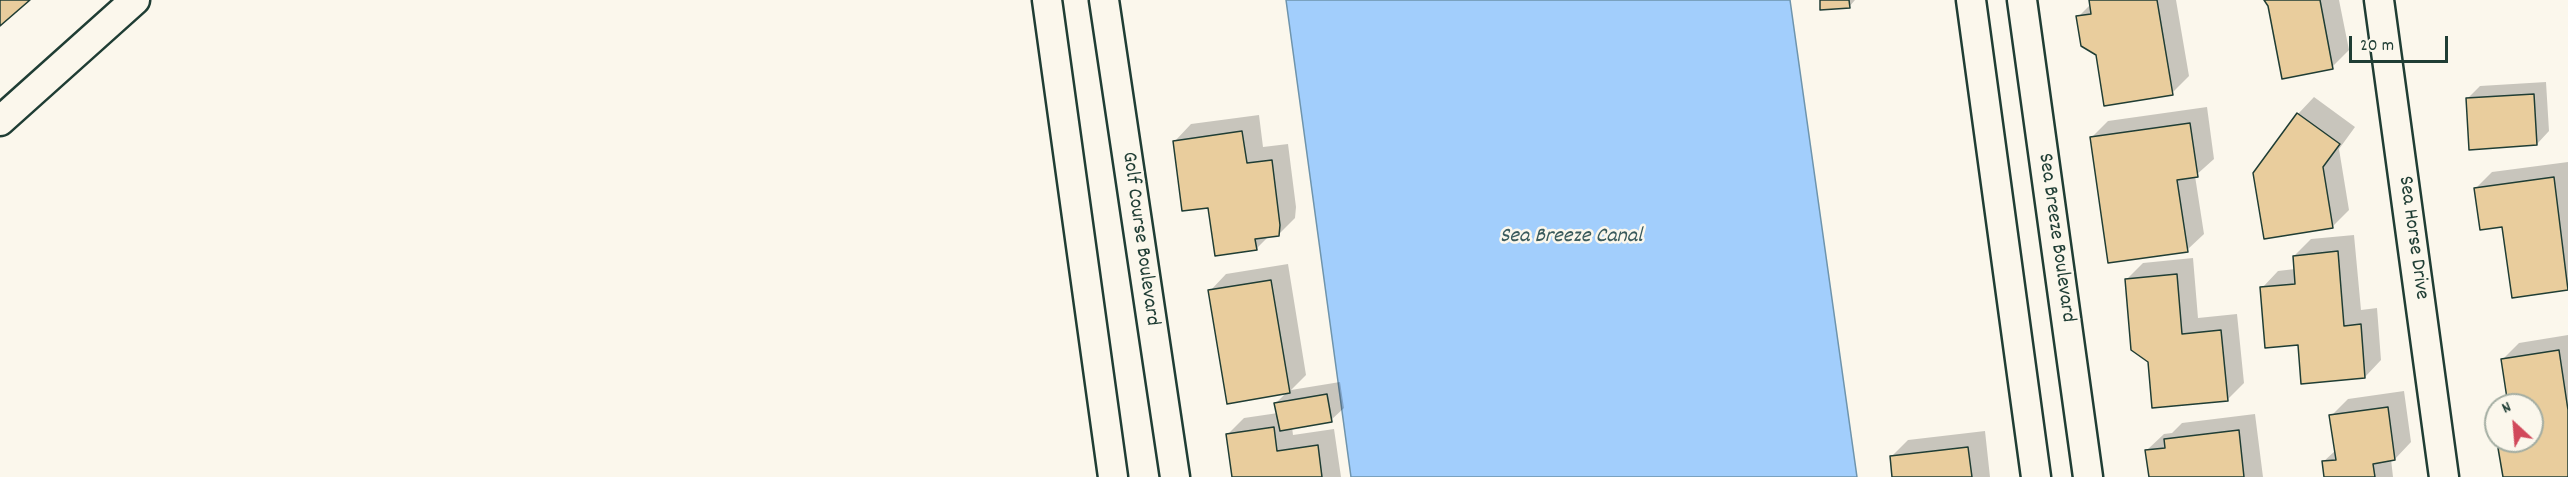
<!DOCTYPE html>
<style>
body{margin:0}
#map{position:relative;width:2568px;height:477px;overflow:hidden;background:#fbf7ec;font-family:Dekko,sans-serif}
canvas{display:block}
.north{position:absolute;left:2484px;top:393px;width:60px;height:60px;box-sizing:border-box;background:#fbf7ec;border:2px solid #a3ada2;border-radius:50%;rotate:334deg;font-size:16px;font-weight:700;line-height:24px;text-align:center;color:#1f3d34}
.north::after{content:'';display:block;margin:auto;width:21px;height:27px;background:#d1495b;clip-path:polygon(50% 0,100% 100%,50% 72%,0 100%)}
.scale{position:absolute;left:2349px;top:36px;width:99px;height:27px;box-sizing:border-box;border:3px solid #1f3d34;border-top:0;padding-left:8px;font-size:18px;line-height:21px;white-space:nowrap;color:#1f3d34;-webkit-text-stroke:4px #fbf7ec;paint-order:stroke}
</style>
<div id="map">
<canvas width="2568" height="477"></canvas>
<div class="north">N</div>
<div class="scale">20 m</div>
</div>
<script>
const g = document.querySelector('canvas').getContext('2d');
g.lineJoin = 'round';
function fill(path, color) { g.fillStyle = color; g.fill(path, 'evenodd'); }
function stroke(path, color, width, dash) { g.strokeStyle = color; g.lineWidth = width; g.lineCap = dash ? 'butt' : 'round'; g.setLineDash(dash || []); g.stroke(path); }
function label(font, color, halo, rows, align = 'center') {
  g.font = font + ' Dekko,sans-serif'; g.lineWidth = 5; g.setLineDash([]); g.textBaseline = 'middle'; g.strokeStyle = halo; g.fillStyle = color; for (const [text, x, y, turn = 0] of rows) {
    g.save(); g.translate(x, y); g.rotate((+turn || 0) * Math.PI / 180); g.textAlign = isNaN(turn) ? turn : align; if (halo) g.strokeText(text, 0, 0); g.fillText(text, 0, 0); g.restore();
  }
}
const water = new Path2D(`
 M1286 0H1790L1857 477H1351Z`);
fill(water, '#a2cefc');
stroke(water, '#6e94ac', 1.5);
fill(new Path2D(`
 M1821 0H1855L1849 7Z
 M2090 0H2176L2189 76 2172 93 2097 54 2078 17 2091 4Z
 M2265 0H2339L2349 50 2332 67Z
 M2546 82 2549 131 2537 144 2467 99 2480 86Z
 M2314 97 2355 127 2339 149 2349 210 2332 227 2298 114Z
 M2207 107 2214 159 2195 176 2204 234 2187 250 2091 138 2108 121Z
 M1259 115 1263 147 1288 144 1296 207 1295 218 1278 235 1269 236 1256 249 1210 206 1175 141 1191 124Z
 M2568 162V288L2513 296 2504 225 2475 189 2492 172Z
 M2354 235 2361 310 2377 308 2381 360 2365 377 2299 343 2262 288 2278 271 2295 269 2294 256 2311 239Z
 M2193 258 2198 318 2237 314 2244 383 2227 400 2150 361 2126 280 2143 263Z
 M1288 264 1306 375 1291 390 1340 382 1344 408 1331 420 1292 427 1293 435 1334 429 1341 477H1233L1228 434 1244 418 1278 413 1276 403 1287 392 1210 291 1226 274Z
 M2568 335V477H2504L2500 449 2508 441H2532V405H2510L2503 359 2519 343Z
 M2404 391 2411 442 2395 459H2391L2393 477H2325L2323 462 2336 450 2331 416 2348 399Z
 M2255 414 2263 477H2150L2147 450 2164 434 2172 433 2182 423Z
 M1985 431 1990 477H1893L1891 457 1908 440Z`), '#0003');
const building = new Path2D(`
 M0 0H30L0 26Z
 M1820 0H1849L1850 8 1820 10Z
 M2089 0H2157L2173 95 2104 106 2096 55 2081 46 2076 16 2091 14Z
 M2264 0H2320L2333 69 2282 79 2268 6Z
 M2534 94 2537 145 2469 150 2466 98Z
 M2297 113 2340 144 2323 167 2333 228 2264 239 2253 173Z
 M2190 123 2198 177 2177 180 2188 252 2108 263 2090 137Z
 M1242 131 1247 163 1272 160 1280 225 1279 236 1255 239 1257 250 1215 256 1208 208 1182 211 1173 141Z
 M2554 177 2568 290 2512 298 2502 227 2480 230 2474 188Z
 M2338 251 2344 326 2361 324 2365 378 2301 384 2298 345 2265 348 2260 287 2295 284 2293 256Z
 M2177 274 2182 334 2221 330 2228 401 2152 408 2148 362 2131 350 2125 279Z
 M1271 280 1290 393 1227 404 1208 290Z
 M2559 350 2568 410V477H2503L2498 448 2514 446V441H2532V405H2508L2501 359Z
 M1327 394 1332 422 1280 431 1274 403Z
 M2388 407 2395 460 2373 464 2375 477H2324L2322 461 2336 460 2329 415Z
 M1274 427 1277 451 1318 445 1322 477H1232L1226 434Z
 M2239 430 2244 477H2149L2145 450 2165 448 2164 439Z
 M1968 447 1972 477H1892L1890 456Z`);
fill(building, '#e9cd9d');
stroke(building, '#1f3d34', 1.5);
const minor = new Path2D(`
 M1047 0 1113 477
 M1104 0 1175 477
 M1971 0 2036 477
 M2022 0 2088 477
 M2379 0 2444 477
 M0 121 135 0`);
stroke(minor, '#1f3d34', 33);
stroke(minor, '#fbf7ec', 28);
label('21px', '#1f3d34', '#fbf7ec', [
 ["Sea Breeze Boulevard",2055,238,82],
 ["Sea Horse Drive",2412,238,82],
 ["Golf Course Boulevard",1139,239,82]
]);
label('italic 22px', '#395a5c', '#fbf7ec', [
 ["Sea Breeze Canal",1571,238]
]);
</script>
